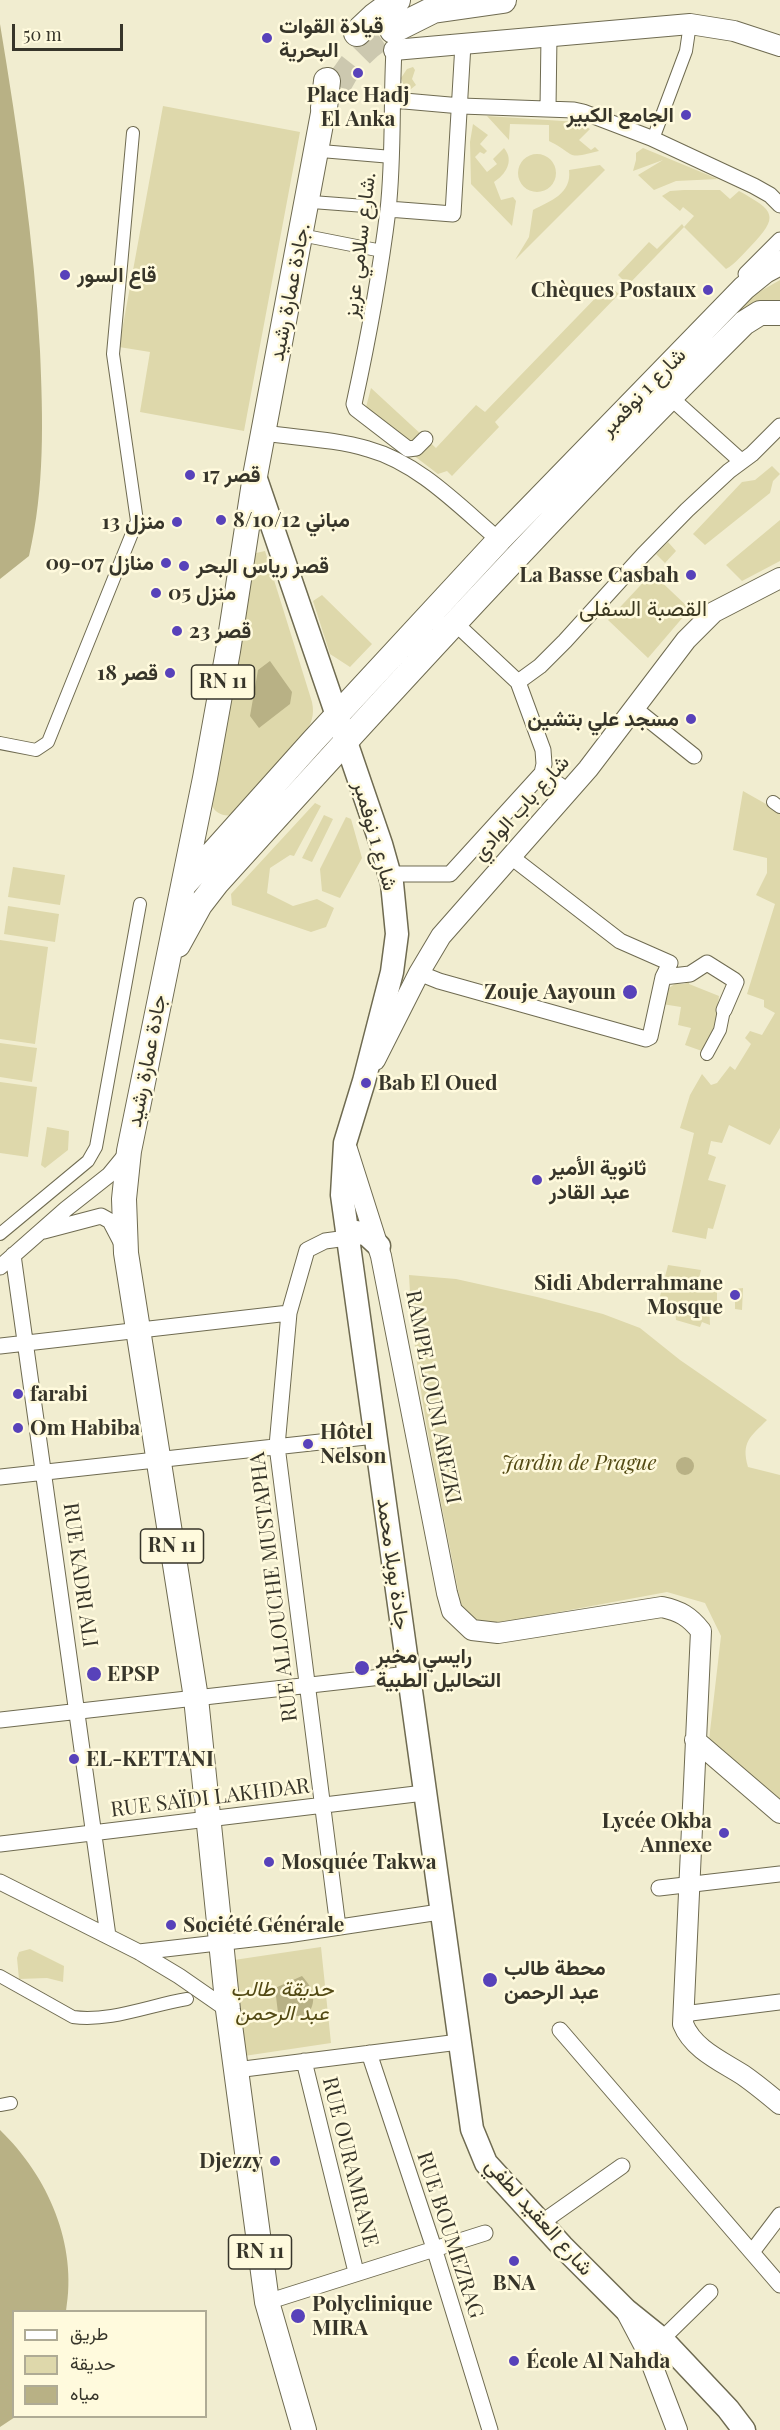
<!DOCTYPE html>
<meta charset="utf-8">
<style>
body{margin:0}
#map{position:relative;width:780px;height:2430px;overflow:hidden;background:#f1edd0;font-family:"Playfair Display",Vazirmatn,serif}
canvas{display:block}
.legend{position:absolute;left:12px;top:2310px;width:195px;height:108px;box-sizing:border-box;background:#fffadd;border:2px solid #afab95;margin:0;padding:8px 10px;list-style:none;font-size:18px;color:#37352a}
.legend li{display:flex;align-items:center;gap:12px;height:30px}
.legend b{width:30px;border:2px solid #afab95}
.scale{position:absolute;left:12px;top:24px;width:111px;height:27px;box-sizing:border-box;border:3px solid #37352a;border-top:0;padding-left:8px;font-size:18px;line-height:21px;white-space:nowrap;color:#37352a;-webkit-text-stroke:4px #fffadd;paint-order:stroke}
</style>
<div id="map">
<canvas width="780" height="2430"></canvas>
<ul class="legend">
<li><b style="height:8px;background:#fff"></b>طريق</li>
<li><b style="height:16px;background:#ded8ab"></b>حديقة</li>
<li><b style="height:16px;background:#b8b185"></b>مياه</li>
</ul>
<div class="scale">50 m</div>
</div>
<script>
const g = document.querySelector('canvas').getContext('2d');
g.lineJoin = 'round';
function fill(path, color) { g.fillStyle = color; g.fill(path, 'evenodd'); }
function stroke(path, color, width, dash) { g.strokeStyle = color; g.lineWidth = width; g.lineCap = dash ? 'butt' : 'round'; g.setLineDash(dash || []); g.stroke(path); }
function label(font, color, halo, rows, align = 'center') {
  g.font = font + ' "Playfair Display",Vazirmatn,serif'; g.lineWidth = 5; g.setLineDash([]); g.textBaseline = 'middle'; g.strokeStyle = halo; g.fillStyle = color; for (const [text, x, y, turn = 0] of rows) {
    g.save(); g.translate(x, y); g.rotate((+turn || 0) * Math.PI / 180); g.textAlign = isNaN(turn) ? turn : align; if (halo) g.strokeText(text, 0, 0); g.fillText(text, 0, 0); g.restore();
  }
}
fill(new Path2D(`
 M413 67 415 70 412 79 416 85 411 89 404 86 401 78 407 69Z
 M163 106 300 132 244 431 140 412 150 352 119 347Z
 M487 116 578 122 590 129 579 140 591 150 595 147 599 151C563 160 578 155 549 141V125L510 124 509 140Z
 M473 124 488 135 480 144 487 151 484 154 480 152 475 157 487 172 497 164 493 159 504 148C515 161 505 175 494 182L501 200 513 197 516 201 512 226 471 184 470 142Z
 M643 148 718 179 676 181 654 190 638 175 663 160 633 171 636 160V153Z
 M518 173a19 19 0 1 1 38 0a19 19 0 1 1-38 0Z
 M600 165 605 170 515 260 529 237 533 210C550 201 572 194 569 170Z
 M684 190H720L730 199 739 191C775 211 780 216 750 247 743 254 735 264 726 269L684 227 628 285 618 275 649 242 657 249 682 224 684 227 694 216 683 207 680 211 662 196 670 191Z
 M780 280V300L760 301 740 312 364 707 359 704 528 525 752 296Z
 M608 285 619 294 495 422 499 427 452 476 447 471 438 474 413 455 365 411 371 388 436 448 476 405 485 412Z
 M772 466 780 474 773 481 770 493 705 545 693 534 742 482 755 480Z
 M780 520V561L742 581 726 565Z
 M668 542 676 551 665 563 656 554Z
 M265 551 312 702C315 716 311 724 303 737L233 815C223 817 215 813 211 804L253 558 256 553Z
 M652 573 690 609 648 658 608 620Z
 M322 595 372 644 350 667 330 654 313 601Z
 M743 791 766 804 773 802 780 807V1128L770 1145 729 1125 722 1143 711 1141 708 1154 716 1157 708 1180 726 1185 713 1229 708 1228 706 1239 672 1232 694 1133 680 1128 690 1095 702 1074 711 1085 717 1083 730 1066 735 1070 751 1044 745 1038 750 1031 762 1035 775 1013 764 1007V1000L747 994 775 904 756 895 767 873V858L733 850Z
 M315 803 321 806 294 856 290 855 270 868 267 893 293 906 317 899 334 908 326 927 311 932 232 905 231 894Z
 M324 815 333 819 312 862 302 858Z
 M346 817 351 819 362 858 340 898 322 891 320 869Z
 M13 867 65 875 60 905 8 897Z
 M8 906 59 914 55 942 4 934Z
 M0 940 48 947 35 1044 0 1039Z
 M689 982V984L719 996 715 1030 702 1051 685 1045 691 1028 678 1025 681 1007 662 1004 664 991 675 984H684Z
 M0 1043 37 1048 32 1082 0 1077Z
 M0 1082 37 1087 28 1157 0 1153Z
 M47 1127 69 1131 68 1150 45 1168 41 1165Z
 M668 1265 701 1270 698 1282 717 1283V1307L709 1304 710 1325 702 1322 700 1327 676 1320 675 1308H657Z
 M409 1275 456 1279 537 1297 603 1314 640 1328 680 1360 767 1420C750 1437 741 1442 748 1467L780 1475V1799L709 1740 721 1636 705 1603 667 1592 489 1625 472 1617 461 1605C441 1496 414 1387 409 1275Z
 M743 1288 742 1310 735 1309V1289Z
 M321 1947 331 2043 244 2056 234 1960Z
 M30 1949 64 1966 63 1982 47 1978 19 1979 17 1958 19 1952Z`), '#ded8ab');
fill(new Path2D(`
 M0 24C18 133 34 241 40 351 43 419 45 488 29 556L0 579Z
 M270 661 292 692 290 704 259 728 250 716 258 670Z
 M676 1466a9 9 0 1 1 18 0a9 9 0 1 1-18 0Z
 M302 1976C314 1989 318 2002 306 2017L278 2013 275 1988Z
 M0 2130C48 2176 78 2245 66 2311L14 2312 15 2417 0 2427Z`), '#b8b185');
stroke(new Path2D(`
 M338 86C351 60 369 44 393 30`), '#ccc8af', 26, [26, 13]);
const pedestrian = new Path2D(`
 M653 139 686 51 690 24
 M321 151 392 157
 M312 202 365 206
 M306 236 382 251
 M0 743 36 750 48 742 137 521 113 354 133 133
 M773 802 780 807
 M707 1054 720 1030 724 1010
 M0 1234 88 1161 96 1147 140 904
 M0 1976 73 2017C111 2022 150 2005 187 1999
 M0 2105 11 2103`);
const minor = new Path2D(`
 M394 50C391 103 394 156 388 210 380 275 368 340 354 404L356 409 408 449 416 448 425 439
 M393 100 461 106 574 110 583 112 651 138 754 186 770 195 780 205
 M548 108 549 36
 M388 209 453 214 463 44
 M746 274 780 240
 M670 397 741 461
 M264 433C298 438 335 439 368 449 419 463 460 507 499 540
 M518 682 540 666 565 641 643 555 687 510 729 471 752 454 780 426
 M634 708 694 756
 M542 773 568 791
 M510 856 620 941 670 963 663 977 690 974 707 963 734 980 736 982 724 1010
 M390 874H450L542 773 544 764 543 750 518 682 455 623
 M419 973 439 981 646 1039 650 1037 663 977
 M44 1231 101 1216 110 1221 121 1242
 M13 1255 108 1936
 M0 1267 66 1209 109 1175 127 1153
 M0 1346 289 1313
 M0 1477 375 1436
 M0 1720 408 1674
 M0 1844 424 1793
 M0 1882 139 1952 179 1976 228 2010
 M659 1888 780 1874
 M338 1927 277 1446 289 1313 307 1250 325 1241 347 1238
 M139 1952 287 1935 433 1913 441 1914
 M683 2014 780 2002
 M560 2030 780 2285
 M369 2053 434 2248 490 2430
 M304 2061 356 2272
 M236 2070 459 2042
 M541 2223 622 2166
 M752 2252 780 2215
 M267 2302 485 2233
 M662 2339 710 2292`);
const tertiary = new Path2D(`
 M394 50 690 24 734 31 780 46
 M375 1060 419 973 441 936 588 769 686 640 714 612 780 578
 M347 1149 381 1256 447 1593 452 1611 472 1630 498 1633 662 1607C680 1611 689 1616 701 1631L683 2024C693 2049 721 2061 743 2075 756 2084 768 2094 780 2104
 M695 1740 780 1813
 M627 2313 646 2349 677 2430`);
const secondary = new Path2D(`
 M255 476 381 844 392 883 397 934 392 972 364 1081 345 1143 342 1195 472 2129 486 2163 562 2246 626 2310 662 2339 728 2409 744 2430
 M347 1238 357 1232 367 1235 379 1246`);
const primary = new Path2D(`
 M184 885 313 741 499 540 744 288 765 271 780 263
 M178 945 200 905 217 883C389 693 562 504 744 323L760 313H780
 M304 2430 267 2302 228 2010 196 1698 126 1253 124 1199 129 1151 205 778 228 651 255 476 324 108`);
const trunk = new Path2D(`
 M393 30 433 10 503 0
 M357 33 375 16 397 0
 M324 108 327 81`);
stroke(pedestrian, '#6f6b51', 14);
stroke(minor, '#6f6b51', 17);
stroke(tertiary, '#6f6b51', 22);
stroke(secondary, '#6f6b51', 25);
stroke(primary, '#6f6b51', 26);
stroke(trunk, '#6f6b51', 28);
stroke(pedestrian, '#fff', 12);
stroke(minor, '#fff', 15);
stroke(tertiary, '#fff', 20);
stroke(secondary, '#fff', 22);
stroke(primary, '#fff', 24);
stroke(trunk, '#fff', 26);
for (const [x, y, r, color] of [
 [267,38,6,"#5842ba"],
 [358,73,6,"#5842ba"],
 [686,115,6,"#5842ba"],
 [65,275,6,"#5842ba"],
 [708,290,6,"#5842ba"],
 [190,475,6,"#5842ba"],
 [221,520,6,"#5842ba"],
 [177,522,6,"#5842ba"],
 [166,563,6,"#5842ba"],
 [184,566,6,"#5842ba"],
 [691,575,6,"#5842ba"],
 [156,593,6,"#5842ba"],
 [177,631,6,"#5842ba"],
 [170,673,6,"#5842ba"],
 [691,719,6,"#5842ba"],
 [630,992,8,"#5842ba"],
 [366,1083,6,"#5842ba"],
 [537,1180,6,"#5842ba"],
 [735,1295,6,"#5842ba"],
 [18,1394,6,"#5842ba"],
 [18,1428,6,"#5842ba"],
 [308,1444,6,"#5842ba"],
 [362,1668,8,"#5842ba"],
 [94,1674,8,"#5842ba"],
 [74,1759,6,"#5842ba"],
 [724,1833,6,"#5842ba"],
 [269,1862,6,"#5842ba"],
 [171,1925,6,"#5842ba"],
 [490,1980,8,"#5842ba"],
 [275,2161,6,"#5842ba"],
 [514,2261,6,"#5842ba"],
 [298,2316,8,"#5842ba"],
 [514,2361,6,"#5842ba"]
]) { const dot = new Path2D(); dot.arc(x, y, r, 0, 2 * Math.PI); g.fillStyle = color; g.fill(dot); stroke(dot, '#fffadd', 2); }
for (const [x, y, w] of [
 [223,682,63],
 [172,1546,63],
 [260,2252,63]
]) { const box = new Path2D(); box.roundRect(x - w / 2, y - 17, w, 34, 4.5); g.fillStyle = '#fffadd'; g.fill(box); stroke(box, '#37352a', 1.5); }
label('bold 20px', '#37352a', null, [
 ["RN 11",223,682],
 ["RN 11",172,1546],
 ["RN 11",260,2252]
]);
label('bold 21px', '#37352a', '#fffadd', [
 ["قيادة القوات",279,26],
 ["البحرية",279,50],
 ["Place Hadj",358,95,"center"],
 ["El Anka",358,119,"center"],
 ["الجامع الكبير",674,115,"right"],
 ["قاع السور",77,275],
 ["Chèques Postaux",696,290,"right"],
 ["قصر 17",202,475],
 ["مباني 8/10/12",233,520],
 ["منزل 13",165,522,"right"],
 ["منازل 07-09",154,563,"right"],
 ["قصر رياس البحر",196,566],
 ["La Basse Casbah",679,575,"right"],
 ["منزل 05",168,593],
 ["قصر 23",189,631],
 ["قصر 18",158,673,"right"],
 ["مسجد علي بتشين",679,719,"right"],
 ["Zouje Aayoun",616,992,"right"],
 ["Bab El Oued",378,1083],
 ["ثانوية الأمير",549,1168],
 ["عبد القادر",549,1192],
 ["Sidi Abderrahmane",723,1283,"right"],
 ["Mosque",723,1307,"right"],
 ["farabi",30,1394],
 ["Om Habiba",30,1428],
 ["Hôtel",320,1432],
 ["Nelson",320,1456],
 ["رايسي مخبر",376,1656],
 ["التحاليل الطبية",376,1680],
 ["EPSP",107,1674],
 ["EL-KETTANI",86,1759],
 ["Lycée Okba",712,1821,"right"],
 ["Annexe",712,1845,"right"],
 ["Mosquée Takwa",281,1862],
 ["Société Générale",183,1925],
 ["محطة طالب",504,1968],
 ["عبد الرحمن",504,1992],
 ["Djezzy",263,2161,"right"],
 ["BNA",514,2283,"center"],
 ["Polyclinique",312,2304],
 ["MIRA",312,2328],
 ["École Al Nahda",526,2361]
], 'left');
label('21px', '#37352a', '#fffadd', [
 ["شارع سلامي عزيز.",360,245,-83],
 ["جادة عمارة رشيد.",290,292,-79],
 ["شارع 1 نوفمبر",643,392,-46],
 ["شارع باب الوادي",521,808,-48],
 ["شارع 1 نوفمبر",375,836,74],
 ["جادة عمارة رشيد",147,1061,-79],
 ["RAMPE LOUNI AREZKI",433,1397,79],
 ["جادة بوبلا محمد",393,1564,82],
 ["RUE KADRI ALI",80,1575,82],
 ["RUE ALLOUCHE MUSTAPHA",274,1587,-97],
 ["RUE SAÏDI LAKHDAR",210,1798,-7],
 ["RUE OURAMRANE",350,2162,76],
 ["شارع العقيد لطفي",539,2217,48],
 ["RUE BOUMEZRAG",450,2235,72]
]);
label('italic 21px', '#524913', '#fffadd', [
 ["Jardin de Prague",579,1463],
 ["حديقة طالب",282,1989],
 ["عبد الرحمن",282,2013]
]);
label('22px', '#3c3921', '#fffadd', [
 ["القصبة السفلى",643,609]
]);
</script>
